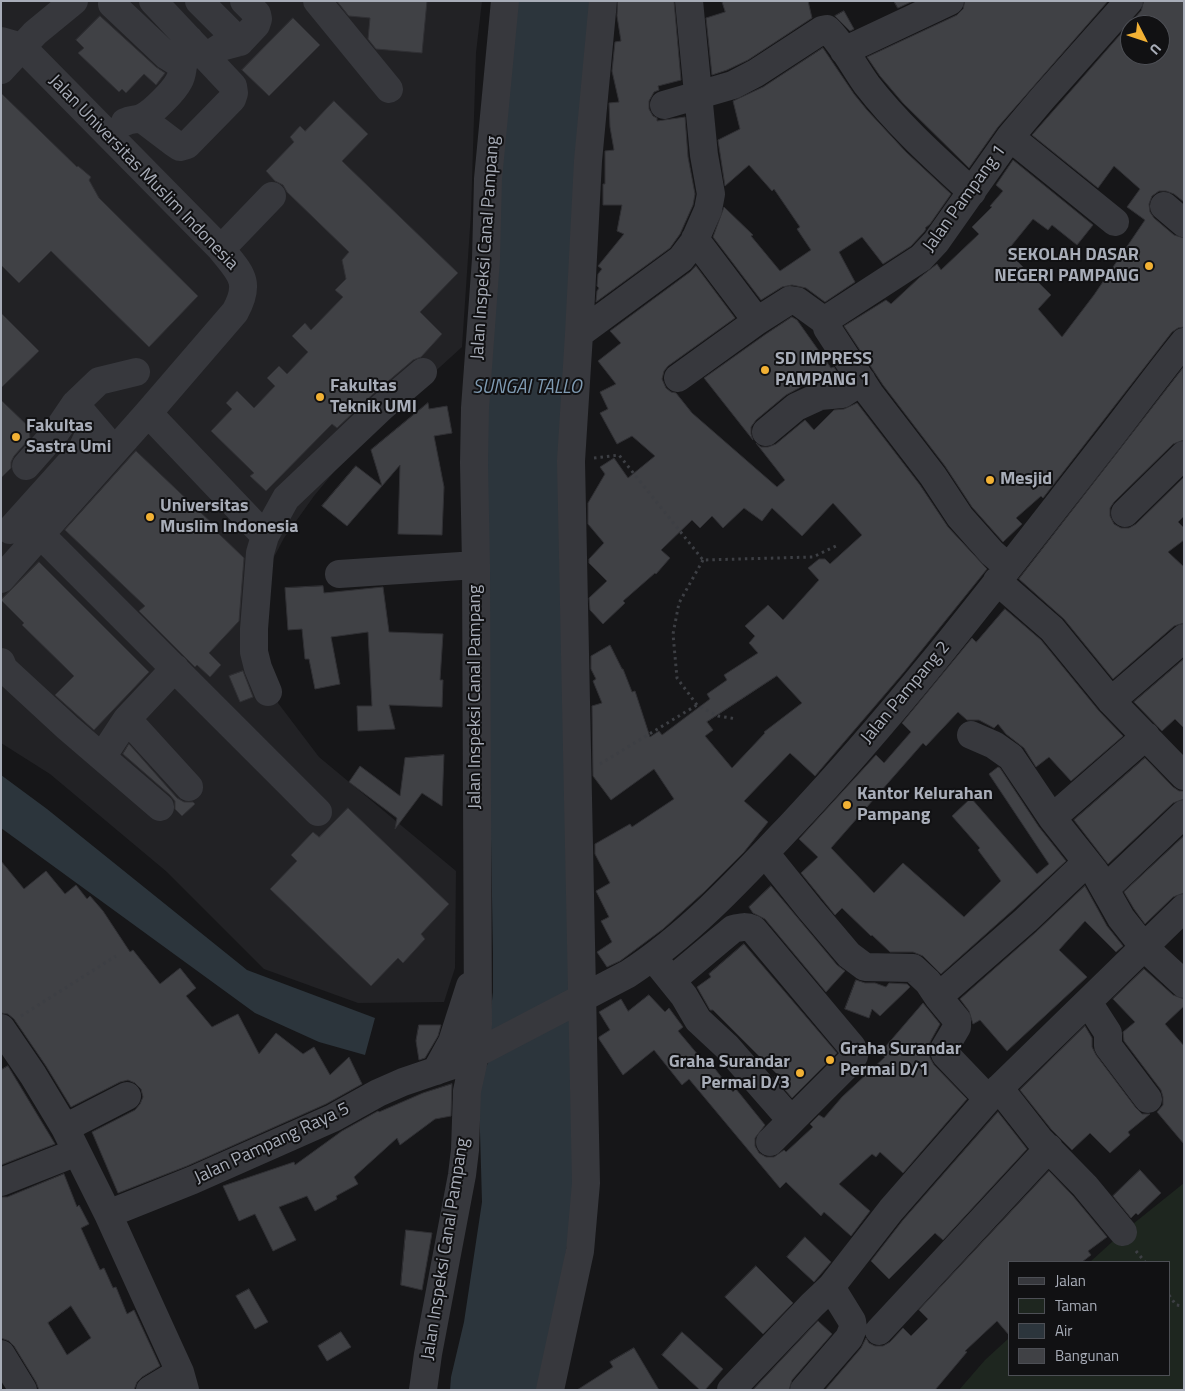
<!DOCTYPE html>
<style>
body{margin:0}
#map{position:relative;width:1185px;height:1391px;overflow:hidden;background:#161618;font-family:"Titillium Web",sans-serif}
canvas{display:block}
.frame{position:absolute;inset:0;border:2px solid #a8adb8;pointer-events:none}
.legend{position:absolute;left:1008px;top:1261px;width:162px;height:115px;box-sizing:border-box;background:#111113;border:1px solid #4d4f55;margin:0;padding:6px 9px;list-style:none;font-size:15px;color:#a8adb8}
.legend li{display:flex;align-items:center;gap:10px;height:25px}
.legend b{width:25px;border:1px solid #4d4f55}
.north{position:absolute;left:1120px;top:15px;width:50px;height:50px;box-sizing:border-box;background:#111113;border:1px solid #4d4f55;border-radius:50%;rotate:131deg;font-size:14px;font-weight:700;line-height:20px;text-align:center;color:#a8adb8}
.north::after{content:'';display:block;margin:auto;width:18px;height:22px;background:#f2b134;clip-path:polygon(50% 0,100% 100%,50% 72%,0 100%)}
</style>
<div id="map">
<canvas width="1185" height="1391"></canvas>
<div class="frame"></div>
<ul class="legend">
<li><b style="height:6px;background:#37383d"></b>Jalan</li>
<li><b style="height:14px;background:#1e261f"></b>Taman</li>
<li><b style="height:14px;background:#2c353c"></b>Air</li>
<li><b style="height:14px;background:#404145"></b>Bangunan</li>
</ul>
<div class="north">U</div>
</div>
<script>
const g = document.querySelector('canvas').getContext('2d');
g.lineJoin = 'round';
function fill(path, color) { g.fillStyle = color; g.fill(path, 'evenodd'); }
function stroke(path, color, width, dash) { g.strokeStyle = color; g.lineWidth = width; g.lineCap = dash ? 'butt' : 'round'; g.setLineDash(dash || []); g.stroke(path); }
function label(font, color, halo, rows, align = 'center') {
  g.font = font + ' "Titillium Web",sans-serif'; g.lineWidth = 4; g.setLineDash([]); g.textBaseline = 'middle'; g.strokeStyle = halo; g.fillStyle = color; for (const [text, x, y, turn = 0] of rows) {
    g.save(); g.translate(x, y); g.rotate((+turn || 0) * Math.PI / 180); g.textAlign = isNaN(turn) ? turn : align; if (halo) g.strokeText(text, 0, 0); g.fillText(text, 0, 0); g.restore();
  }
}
fill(new Path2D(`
 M1 1H482L476 53 471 213 462 347 362 438 314 496 284 538 273 559 262 629 278 703 319 757 456 871 455 968 444 1002 358 1003 264 969 167 872 50 774 1 743Z`), '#222225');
fill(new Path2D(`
 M1184 1183V1390H959L985 1360 1009 1338V1375H1169V1262H1090L1123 1232Z`), '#1e261f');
fill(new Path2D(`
 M510 1H596L589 94 578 986 488 1036 493 992V954L484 437Z
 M1 775 47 809 247 970 375 1018 365 1055 319 1042 255 1013 1 828Z
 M577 1011 579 1108 568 1240 542 1390H450L451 1377 464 1322 482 1202 479 1097 482 1074 492 1056Z`), '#2c353c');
const building = new Path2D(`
 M337 1H427L422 53 376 49 368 39 370 18 349 16Z
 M618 1H674L681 80 658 86 659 90 654 92 649 101V109L653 116 657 118V121L685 117 688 157 695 194 693 205 680 234 670 248 596 302 597 291 599 288 597 286 598 274 602 269 598 266 624 234 617 231 622 205H603V184H605V151L614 150 610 127 609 103 619 102 612 71 615 42 621 41 617 16Z
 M722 1H808L812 18 748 60 727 70 712 75 706 18 725 12Z
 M894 1H913L898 8Z
 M965 1H1108L998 127 969 168 903 103 880 76 867 57 957 15 963 9Z
 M1144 1H1184V202L1174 194 1166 191H1159L1152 196 1149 204 1150 212 1154 218 1174 235 1184 238V327L1178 328 1172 332 1043 498 1041 496 1016 518 1022 524 1003 542 972 507 945 466 883 385 844 326 886 300 891 304 919 278 937 264 941 270 979 234 972 227 992 207 990 206 1003 191 996 185 1013 160 1093 225 1077 245 1052 225 1048 230 1033 219 1007 251 1051 295 1038 309 1062 337 1094 295 1145 220 1127 207 1140 189 1114 166 1098 188 1032 135 1141 11ZM1130 25H1160V55H1130Z
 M844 11 854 29 850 31 835 16Z
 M100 16 156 67 165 73 156 85 144 74 126 93 122 89 119 92 78 53 84 48 76 40Z
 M293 18 320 45 269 96 242 70Z
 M823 48 854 94 867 110 906 152 951 194 930 224 925 228 926 229 924 232 911 246 883 264 862 237 839 252 855 282 825 302 806 288 792 285 782 287 761 300 713 237 724 207 753 235 751 236 780 271 811 250 797 229 800 227 774 189 772 191 749 165 725 186 718 140 740 129 733 101 763 87Z
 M1 93 77 167 78 166 91 177 89 180 99 198 198 296 149 347 51 251 19 283 1 265Z
 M334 101 368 134 342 161 458 273 420 312 442 334 421 357 413 360 372 395 337 428 332 424 266 491 250 476 254 473 211 431 232 409 226 403 237 391 254 408 275 386 267 378 279 366 287 374 308 352 292 336 305 323 311 330 343 297 335 290 346 279 342 260 349 252 287 192 283 185 275 181 266 171 294 142 290 137 300 126 305 131Z
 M696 266 735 318 668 366 664 371 662 379 666 388 671 392 676 393 692 413 777 487 785 480 756 443 761 447H768L776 444 805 420 814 430 834 410 844 409 857 403 920 485 948 527 987 569 904 672 815 776 790 753 744 801 768 822 744 852 704 892 663 929 620 961 607 967 597 952 612 942 601 921 609 917 596 891 610 883 595 854V844L630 824 632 827 674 799 654 769 611 800 593 776 592 706 602 703 593 681 596 679 591 669V656L610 645 622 669H623L632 692 635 691 650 737 659 731 662 735 710 699 707 694 727 680 724 675 758 653 749 643 755 636 745 626 768 605 783 620 819 580 808 568 819 559H825L830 564 862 535 833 503 802 536 772 508 762 521 744 508 723 528 712 516 700 528 692 520 661 550 670 558 656 574 655 573 623 601 625 603 603 624 590 610 589 598 607 581 589 563V559L604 543 588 524V503L605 474 600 467 614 458 628 478 655 456 632 436 617 444 600 413 608 409 600 392 616 384 598 361 621 343 610 331 690 272ZM777 676 802 703 764 732 765 733 732 768 705 736 713 730 707 722Z
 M1 313 39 351 1 388Z
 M792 317 797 320 831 368 834 367 840 377 837 379 812 382 810 380 799 388 786 395 756 420 751 427V434L753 440 704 378 766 334Z
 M1183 368 1184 440 1173 444 1114 502 1110 508V516L1114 524 1121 528H1129L1136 524 1184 477V516L1178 522 1184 528V540L1168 552 1184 567V623L1174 626 1113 679 1064 619 1019 579Z
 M1 400 29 427 30 438 14 456 11 462V468L1 478Z
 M428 403 429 409 447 406 452 433 434 436 444 487 442 535 398 534 400 465 382 486 371 450Z
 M136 451 218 529 216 531 244 558 239 621 209 653 221 665 210 677 197 665 195 667 139 611 145 606 65 530Z
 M356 466 382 486 347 526 322 506Z
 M39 562 149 672 94 730 55 695 74 676 22 625 24 623 1 600Z
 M323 586 324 593 383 587 389 632 443 634 440 680H443L442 707 389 705 395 729 358 731 357 706H372L368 632 331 637 340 684 315 689 309 659H305L302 629 288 630 285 588Z
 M1005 609 1041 640 1099 711 1123 736 1071 781 1049 757 1036 767 1024 748 1006 734 998 724 994 728 979 720H967L958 712 926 746 923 743 831 848 874 893 903 863 964 917 1001 881 978 850 980 848 952 816 971 798 1037 874 1049 864 989 774 998 767 1000 768 1039 827 1066 861 1015 908 941 974 923 956 913 952H890L872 935 871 936 842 908 835 915 801 873 818 857 799 839 876 755 884 763 911 732 902 723 972 638 976 642Z
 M1184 659V728L1175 719 1162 731 1134 702Z
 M243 671 253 697 240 702 229 676Z
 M129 744 177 798 184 802H193L195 804 182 816 175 809V801L170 795 123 754Z
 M444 755 442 806 422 793 395 829 397 818 349 782 360 766 400 796 405 758Z
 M1145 758 1173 787 1179 791H1184V799L1173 803 1108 864 1074 820Z
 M348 808 449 904 421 934 425 939 403 963 398 958 371 986 270 889 297 861 291 855 313 832 319 837Z
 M1184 836V893L1173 897 1145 924 1134 909 1124 892Z
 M1 861 24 889 46 871 65 894 76 885 87 899 90 896 103 911 130 952 133 950 160 984 180 968 196 988 186 996 212 1027 238 1014 259 1054 276 1033 303 1054 314 1047 330 1075 349 1057 362 1084 326 1104 187 1166 118 1193 92 1132 135 1110 140 1104 143 1097 141 1089 135 1083 128 1080 120 1082 71 1107 46 1066 14 1019 8 1014 1 1013Z
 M771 886 837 965 845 971 826 992 765 919 753 913 749 907Z
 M1085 886 1107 926 1123 946 1116 952 1085 921 1059 950 1087 977 1007 1051 980 1020 973 1024 969 1011 960 999 1036 932Z
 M744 944 837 1053 792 1098 774 1077 777 1074 713 1010H710L697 987 711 977 709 974Z
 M1144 969 1173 995 1184 999V1006L1165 1024 1184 1046V1144L1157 1112 1163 1105V1097L1161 1090 1124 1041 1123 1032 1135 1022 1113 999Z
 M856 980 865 983H875L886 987 889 983 907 984 910 987 880 1016 872 1009 869 1018 845 1009Z
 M649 995 665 1012 669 1008 683 1027 678 1031 709 1068 712 1065 733 1092 736 1089 765 1125 755 1138V1146L759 1153 766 1157H774L784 1150 786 1152 813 1127 810 1124 819 1115 824 1118 842 1097 885 1057 880 1053 923 1003 940 1024 930 1042 929 1051 930 1058 934 1065 967 1099 903 1173 880 1152 876 1157 872 1154 839 1184 870 1211 851 1236 824 1212 821 1216 786 1182 780 1188 689 1079 682 1085 654 1050 623 1075 599 1039V1037L610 1030 599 1012 621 999 628 1011Z
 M419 1025H441L438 1036 425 1058 419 1060 416 1041Z
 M1085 1026 1092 1038V1047L1096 1055 1136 1108 1142 1114H1150L1128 1132 1130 1135 1110 1153 1090 1133 1072 1150 1051 1129 1020 1090Z
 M8 1066 55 1144 1 1165V1070Z
 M452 1084 451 1116 435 1119 400 1145 397 1138 354 1177 358 1184 336 1196 337 1199 315 1211 307 1196 279 1207 296 1240 273 1251 255 1214 239 1221 223 1186 294 1162 295 1165 342 1131 378 1111 379 1112 423 1093Z
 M998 1112 1027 1149 943 1240 935 1233 889 1279 871 1261 903 1220Z
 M1140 1170 1161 1193 1138 1215 1136 1213 1131 1218 1113 1196Z
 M1049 1171 1073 1196 1107 1237 1088 1251 1091 1255 1082 1262H1009V1335L997 1321 965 1351 967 1352 935 1390H825L861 1348 866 1338 869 1343 875 1346H883L890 1342 903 1328 911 1336 928 1319 919 1310Z
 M64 1174 77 1207 79 1205 89 1224 81 1228 100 1270 104 1268 113 1288 116 1287 127 1314 134 1310 160 1366 142 1377 137 1382 134 1390H39L36 1382 14 1346 9 1341 1 1338V1197H7ZM71 1306 91 1338 67 1355 48 1323Z
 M406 1230 432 1233 422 1290 401 1285Z
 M805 1237 831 1262 814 1282 787 1257Z
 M756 1266 793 1303 763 1334 725 1297Z
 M249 1289 268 1322 255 1329 236 1296Z
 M818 1321 832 1334 792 1380 789 1390H753Z
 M341 1332 351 1347 327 1361 318 1346Z
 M682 1332 723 1369 705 1390H700L662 1355Z
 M634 1348 659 1390H577L613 1367 610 1362Z`);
fill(building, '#404145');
stroke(building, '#303034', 1);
stroke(new Path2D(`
 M594 458 619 455 703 560 813 557 838 545
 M703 560 679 603 673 634 677 678 697 705 718 716 737 719
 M600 764 697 705
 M21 1016 116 956
 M1136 1251 1145 1262
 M1169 1295 1176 1305 1184 1306`), '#3d3f44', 3, [2.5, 4]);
stroke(new Path2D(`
 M199 1 240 42
 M317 1 389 89
 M112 4 167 56 183 66
 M1 41 22 47 221 249C240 273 252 281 235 312L148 413 1 579
 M844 51 950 1
 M206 57 221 47 240 42 256 25 258 19 257 14 244 1
 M1 70 35 33 74 1
 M664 105 733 85 756 73 822 30 827 29C842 43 854 67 867 85 898 125 935 158 972 192
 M141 118 174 143 180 147 187 145 232 99 234 93 233 86 153 1
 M125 122C131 119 138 120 143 117 153 112 174 91 179 81 182 76 182 72 183 66 185 58 189 50 190 40
 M1010 137 1115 222
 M1164 206 1184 223
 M695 239 757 321
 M221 249 272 196
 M579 334 681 259 694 242 708 210 711 194 704 155 689 1
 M678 378 757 321 790 300 797 301 826 322
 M148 413 265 536
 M766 432 796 407 820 396 842 394 862 381
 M104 438 75 404 99 381 136 372
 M26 466 56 432 75 404
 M1125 513 1184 455
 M10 530 81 451 93 426
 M41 535 318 812
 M1008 567 992 553 960 517 933 476 870 394 827 328 826 322 830 317 921 258 936 242 1010 137 1042 99 1129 1
 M339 574 476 565
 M997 581 1052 629 1111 701 1184 776
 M1 662 4 669 68 728 160 807
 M268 692 258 668 254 652V629L260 553 265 536 286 498 382 407 423 372
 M1111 701 1184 638
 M127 719 189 787
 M971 735 994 745 1011 757 1052 818 1095 872 1121 918 1144 947 1184 984
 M102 757 127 719 175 668
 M1052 818 1146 736
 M765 853 810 909 849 955 865 967 913 968 928 982 938 997 957 1020V1027L944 1049 945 1054 988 1099
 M1105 889 1184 814
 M659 965 684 996 698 1020 727 1047 791 1120
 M672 980 733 929C741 927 746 926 753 929L852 1047 854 1056 849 1063 770 1142
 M938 997 1026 920 1087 862
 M1088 1002 1108 1033V1046L1148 1099
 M1 1028 33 1075 65 1128 108 1214 193 1180 333 1118 378 1093 403 1082 456 1064 628 974C691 933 742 877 794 822 907 702 1007 569 1109 439 1134 407 1158 374 1184 342
 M436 1071 452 1042 470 986
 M999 1088 1039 1139 1085 1186 1123 1232
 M65 1128 127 1096
 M1 1182 77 1152
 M108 1214 169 1348 180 1372 185 1390
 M879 1331 1049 1148
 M1 1354 23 1390
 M150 1390 180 1372
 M423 1390 428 1354 462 1175 465 1150 467 1091 475 1055 478 1024 476 565 474 463 475 408 486 259 488 179 505 1
 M550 1390 580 1251 586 1183 571 461 579 334 588 161 603 1
 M731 1390 812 1305 831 1287 891 1210 988 1099 1184 908
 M804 1390 849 1338 853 1328 852 1321 831 1287`), '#37383d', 28);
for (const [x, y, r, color] of [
 [1149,266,5,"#f2b134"],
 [765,370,5,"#f2b134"],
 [320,397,5,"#f2b134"],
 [16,437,5,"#f2b134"],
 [990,480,5,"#f2b134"],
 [150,517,5,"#f2b134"],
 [847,805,5,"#f2b134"],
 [830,1060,5,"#f2b134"],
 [800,1073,5,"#f2b134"]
]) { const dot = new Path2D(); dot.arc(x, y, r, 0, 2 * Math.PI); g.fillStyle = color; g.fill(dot); stroke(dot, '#111113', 2); }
label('18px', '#a8adb8', '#111113', [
 ["Jalan Universitas Muslim Indonesia",143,173,46],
 ["Jalan Pampang 1",965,199,-54],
 ["Jalan Inspeksi Canal Pampang",486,248,-86],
 ["Jalan Pampang 2",906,693,-50],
 ["Jalan Inspeksi Canal Pampang",476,697,-90],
 ["Jalan Pampang Raya 5",272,1144,-25],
 ["Jalan Inspeksi Canal Pampang",446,1249,-81]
]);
label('bold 18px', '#a8adb8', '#111113', [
 ["SEKOLAH DASAR",1139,256,"right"],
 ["NEGERI PAMPANG",1139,277,"right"],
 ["SD IMPRESS",775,360],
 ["PAMPANG 1",775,381],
 ["Fakultas",330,387],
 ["Teknik UMI",330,408],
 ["Fakultas",26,427],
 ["Sastra Umi",26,448],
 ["Mesjid",1000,480],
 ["Universitas",160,507],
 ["Muslim Indonesia",160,528],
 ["Kantor Kelurahan",857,795],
 ["Pampang",857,816],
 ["Graha Surandar",840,1050],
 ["Permai D/1",840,1071],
 ["Graha Surandar",790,1063,"right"],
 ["Permai D/3",790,1084,"right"]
], 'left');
label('italic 19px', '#7f9bb3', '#111113', [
 ["SUNGAI TALLO",527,388]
]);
</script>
